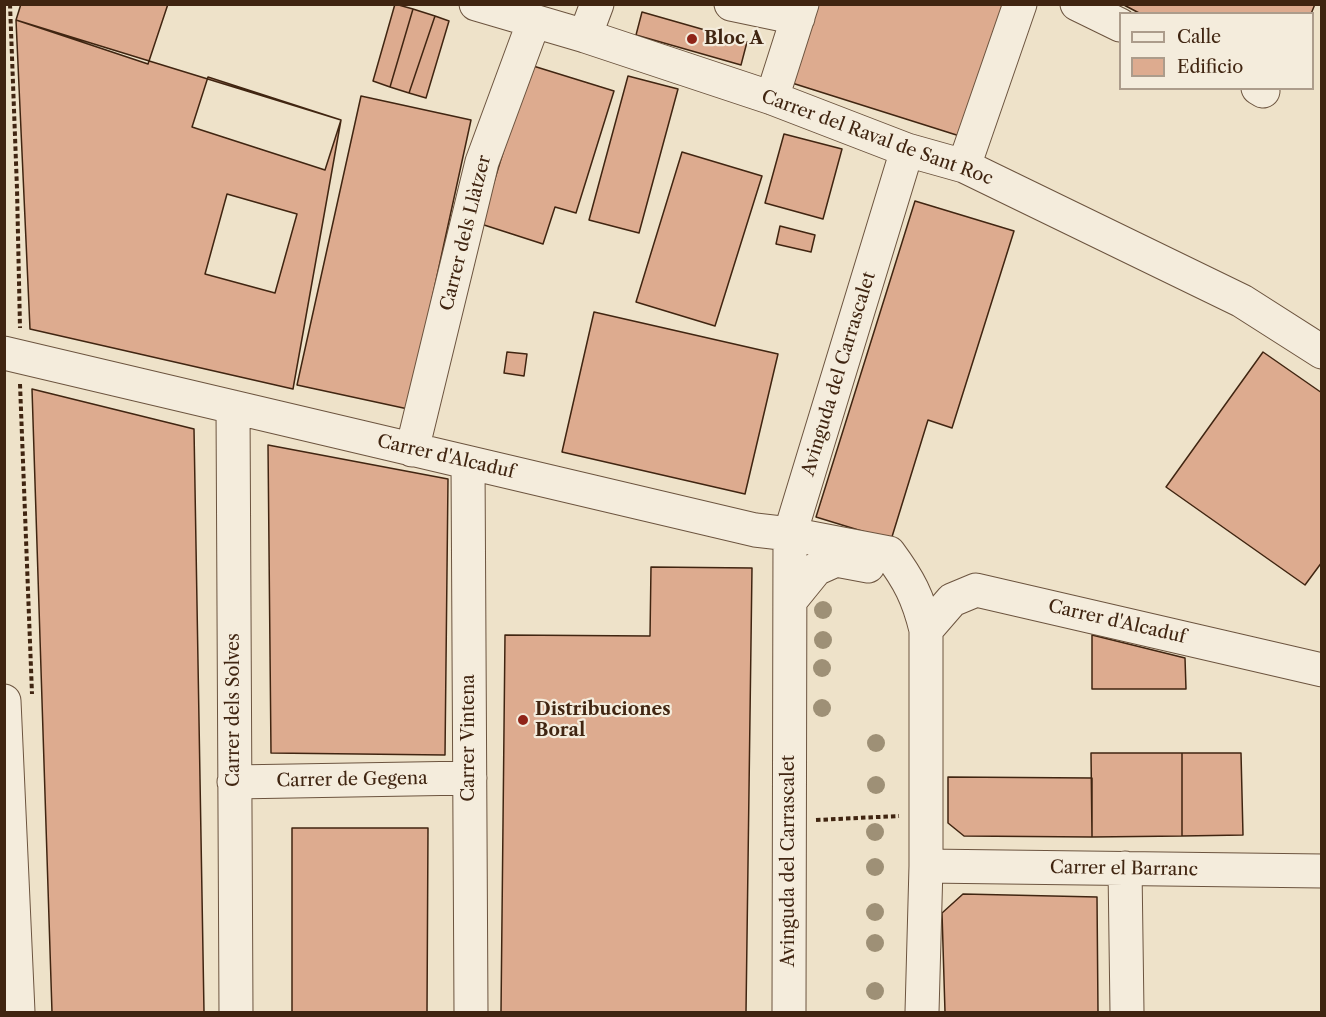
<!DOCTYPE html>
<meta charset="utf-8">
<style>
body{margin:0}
#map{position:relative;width:1326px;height:1017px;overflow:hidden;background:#eee2c9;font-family:"Libre Caslon Text",serif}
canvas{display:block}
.frame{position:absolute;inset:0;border:6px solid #402511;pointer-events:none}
.legend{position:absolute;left:1119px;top:12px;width:195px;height:78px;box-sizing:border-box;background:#f4ecdc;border:2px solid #ac9c8b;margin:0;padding:8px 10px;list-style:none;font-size:18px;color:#402511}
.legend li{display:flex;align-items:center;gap:12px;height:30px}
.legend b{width:30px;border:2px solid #ac9c8b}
</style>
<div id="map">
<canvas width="1326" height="1017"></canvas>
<div class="frame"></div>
<ul class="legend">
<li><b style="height:8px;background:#f4ecdc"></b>Calle</li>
<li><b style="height:16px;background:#ddab8f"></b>Edificio</li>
</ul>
</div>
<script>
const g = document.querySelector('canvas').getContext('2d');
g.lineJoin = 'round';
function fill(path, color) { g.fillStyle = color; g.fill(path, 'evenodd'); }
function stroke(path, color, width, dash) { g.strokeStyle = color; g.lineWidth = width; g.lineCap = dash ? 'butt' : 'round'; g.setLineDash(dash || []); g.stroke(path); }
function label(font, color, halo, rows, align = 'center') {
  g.font = font + ' "Libre Caslon Text",serif'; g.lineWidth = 4.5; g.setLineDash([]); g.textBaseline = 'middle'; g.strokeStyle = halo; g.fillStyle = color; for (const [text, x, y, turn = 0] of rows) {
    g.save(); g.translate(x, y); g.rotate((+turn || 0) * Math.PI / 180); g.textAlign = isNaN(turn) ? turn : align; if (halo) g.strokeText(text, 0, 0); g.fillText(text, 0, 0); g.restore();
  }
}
const building = new Path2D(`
 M21 4H168L148 64 16 20Z
 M395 4 413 9 390 87 373 81Z
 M815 4H1008L966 138 792 83Z
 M1122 4H1315L1311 14H1141Z
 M413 9 435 16 409 93 390 87Z
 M642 12 747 42 741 65 636 35Z
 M435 16 449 21 426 98 409 93Z
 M16 20 341 120 293 389 30 329Z
 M530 65 614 91 576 213 555 207 543 244 481 224Z
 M628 76 678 89 639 233 589 220Z
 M208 77 341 120 325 170 192 127Z
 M361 96 471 120 408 409 297 385Z
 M784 134 842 149 823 219 765 203Z
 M682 152 762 176 715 326 636 302Z
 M227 194 297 214 275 293 205 274Z
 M915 201 1014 231 952 428 928 420 891 540 816 517Z
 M780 226 815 235 811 252 776 244Z
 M594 312 778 354 745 494 562 452Z
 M507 352 527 354 524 376 504 373Z
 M1263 352 1322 393V562L1305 585 1166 487Z
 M32 389 194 429 204 1012H52Z
 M268 445 448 479 445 755 271 753Z
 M651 567 752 568 746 1012H501L505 635 650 636Z
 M1092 635 1185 658 1186 689H1092Z
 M1091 753H1182V836L1092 837Z
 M1182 753H1241L1243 835 1182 836Z
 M948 777 1092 778V837L964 836 948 823Z
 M292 828H428L427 1012H292Z
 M963 894 1097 897 1098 1012H945L942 913Z`);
fill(building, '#ddab8f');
stroke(building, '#402511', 1.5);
const minor = new Path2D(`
 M476 4 585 36 772 98 907 150 964 166 1242 301 1322 352
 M731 4 798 18
 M1077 4 1120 25
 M585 36 597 4
 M1258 88 1263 91
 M772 98 802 4
 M964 166 1020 4
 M4 353 755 530 790 534 889 553C909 580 918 597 926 630V866L922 1012
 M233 407 236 1012
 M412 450 482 162 534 21
 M468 463 471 1012
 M790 601 816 569 836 560 868 566
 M926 630 952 600 976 590 1322 670
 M4 701 18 1012
 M234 782 470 778
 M926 866 1322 871
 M1125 868 1127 1012
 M789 1012 790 534 907 150`);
stroke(minor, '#6c543f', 35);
stroke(new Path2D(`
 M10 4 17 189 20 328
 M20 384 32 694
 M816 820 899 816`), '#402511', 4, [4.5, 3]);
stroke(minor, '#f4ecdc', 33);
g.fillStyle = '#9e9076';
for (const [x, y] of [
 [823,610],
 [823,640],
 [822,668],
 [822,708],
 [876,743],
 [876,785],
 [875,832],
 [875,867],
 [875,912],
 [875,943],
 [875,991]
]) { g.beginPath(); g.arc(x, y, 9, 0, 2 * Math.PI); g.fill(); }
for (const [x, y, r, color] of [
 [692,39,6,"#8f2418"],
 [523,720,6,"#8f2418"]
]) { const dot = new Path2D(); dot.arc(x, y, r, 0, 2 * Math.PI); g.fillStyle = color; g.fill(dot); stroke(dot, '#f4ecdc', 2); }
label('bold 18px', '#402511', '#f4ecdc', [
 ["Bloc A",704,39],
 ["Distribuciones",535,710],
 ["Boral",535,731]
], 'left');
label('18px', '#402511', '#f4ecdc', [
 ["Carrer del Raval de Sant Roc",877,138,20],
 ["Carrer dels Llàtzer",466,233,-76],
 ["Avinguda del Carrascalet",839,374,-73],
 ["Carrer d'Alcaduf",446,457,13],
 ["Carrer d'Alcaduf",1117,622,13],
 ["Carrer dels Solves",234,710,-90],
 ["Carrer Vintena",469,738,-90],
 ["Carrer de Gegena",352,780,-1],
 ["Avinguda del Carrascalet",789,861,-90],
 ["Carrer el Barranc",1124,869,1]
]);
</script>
